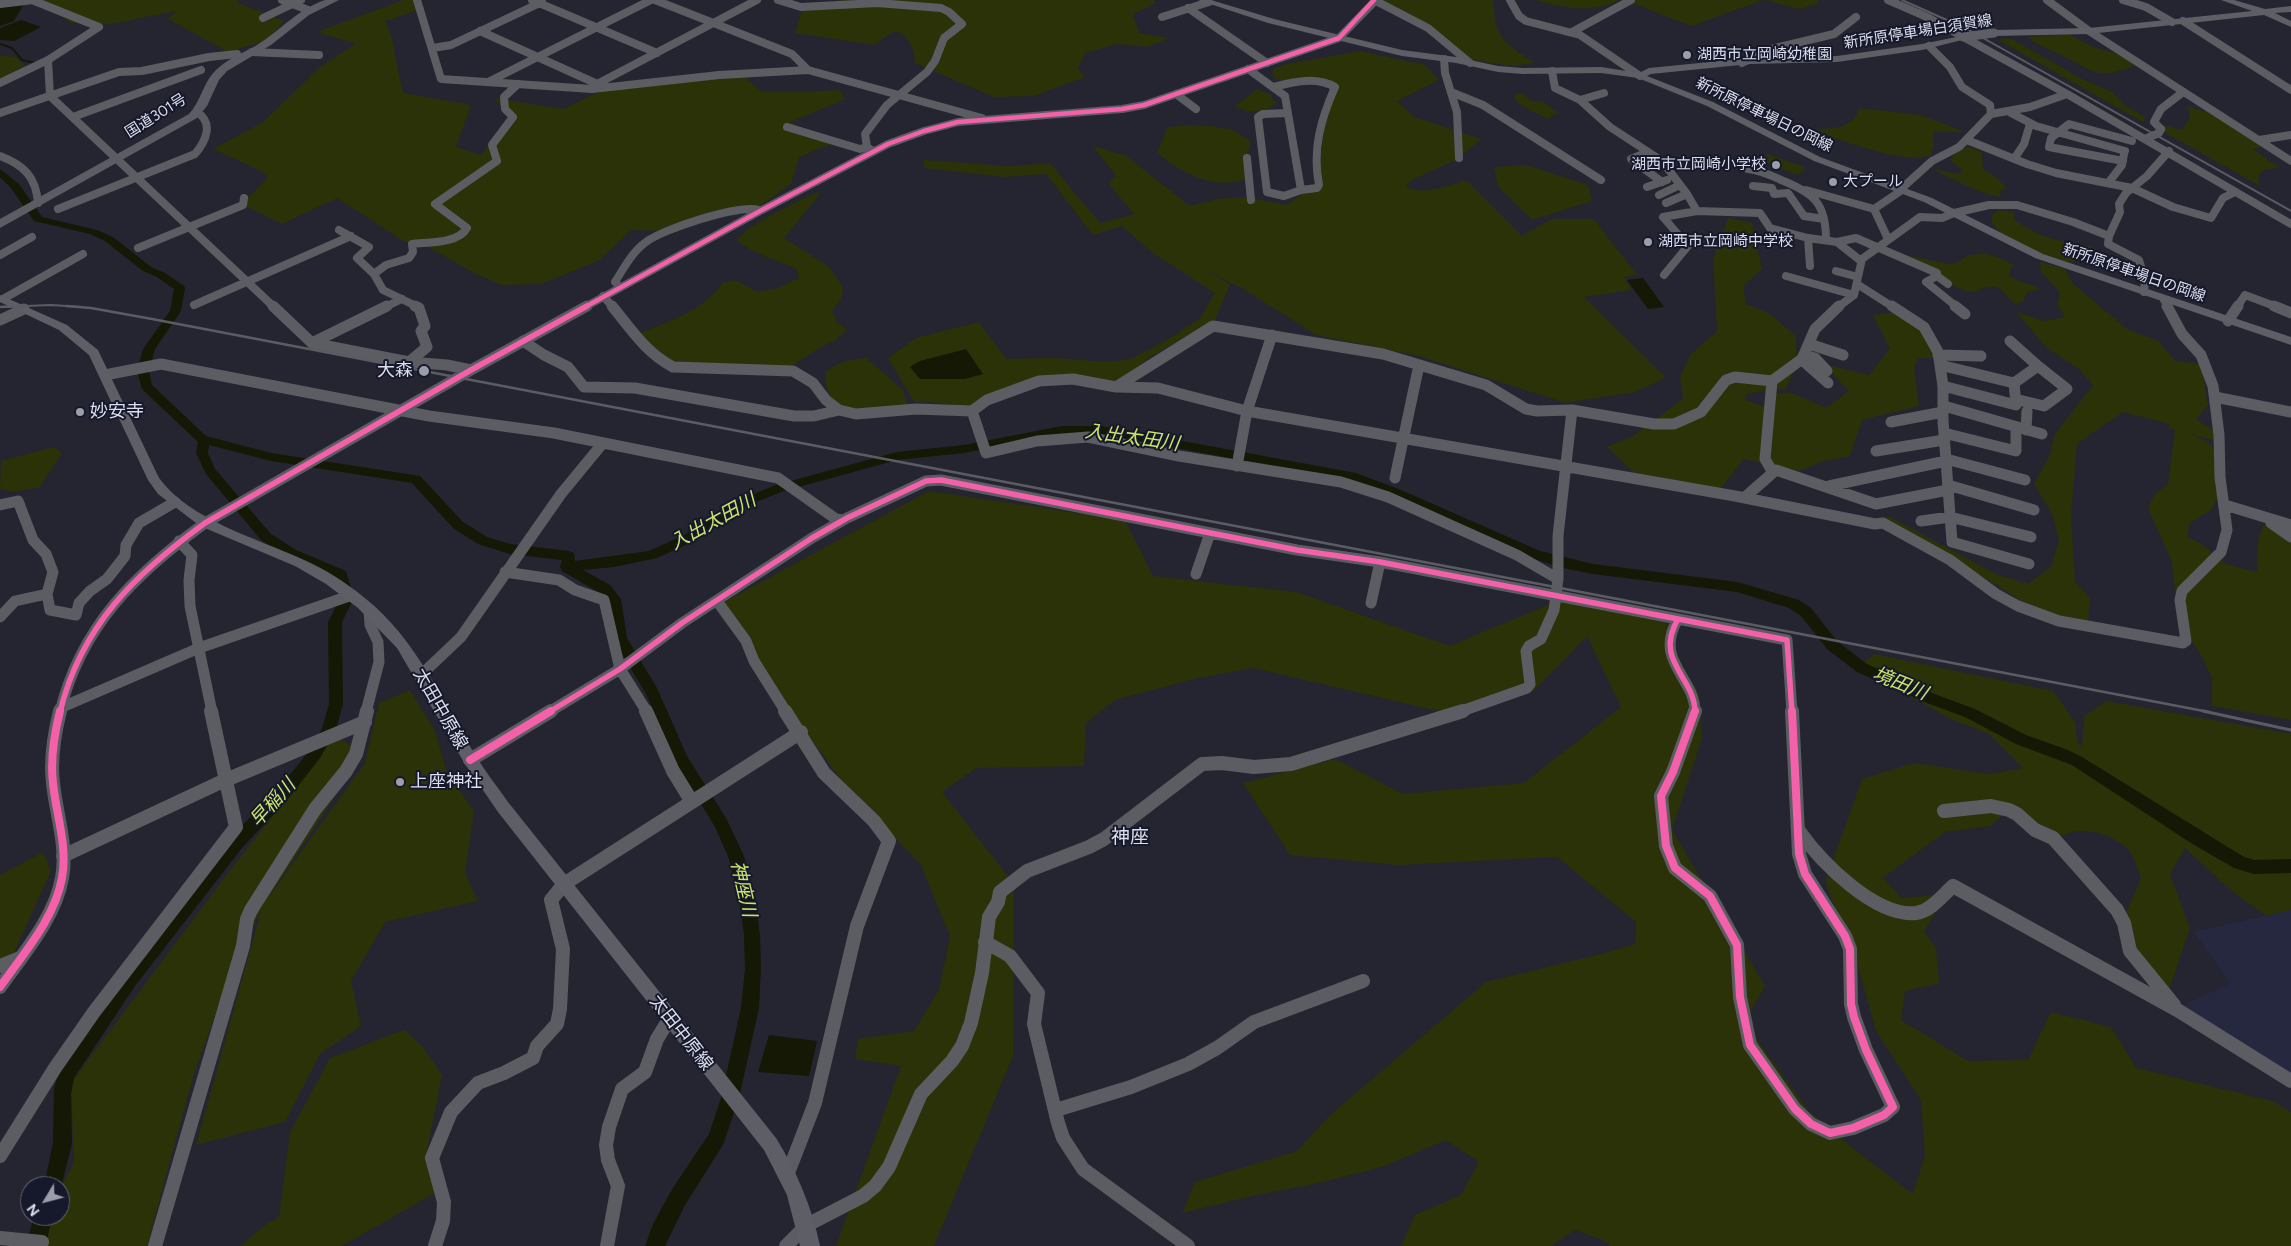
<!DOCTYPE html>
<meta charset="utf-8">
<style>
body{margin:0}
#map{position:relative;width:2291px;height:1246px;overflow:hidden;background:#242530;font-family:Figtree,sans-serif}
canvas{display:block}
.north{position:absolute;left:20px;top:1176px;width:50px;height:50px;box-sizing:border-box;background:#16182b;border:1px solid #656778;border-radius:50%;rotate:233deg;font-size:14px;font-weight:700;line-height:20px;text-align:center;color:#dbdeec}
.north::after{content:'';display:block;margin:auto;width:18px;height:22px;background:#9b9daa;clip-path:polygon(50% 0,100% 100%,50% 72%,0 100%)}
</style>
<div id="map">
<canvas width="2291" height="1246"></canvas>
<div class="north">N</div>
</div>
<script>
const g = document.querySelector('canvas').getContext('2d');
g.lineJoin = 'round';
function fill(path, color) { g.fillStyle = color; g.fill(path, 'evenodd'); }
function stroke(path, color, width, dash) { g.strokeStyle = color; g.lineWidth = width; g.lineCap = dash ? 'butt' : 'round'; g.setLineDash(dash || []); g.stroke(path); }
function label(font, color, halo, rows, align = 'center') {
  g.font = font + ' Figtree,"Noto Sans JP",sans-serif'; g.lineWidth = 4; g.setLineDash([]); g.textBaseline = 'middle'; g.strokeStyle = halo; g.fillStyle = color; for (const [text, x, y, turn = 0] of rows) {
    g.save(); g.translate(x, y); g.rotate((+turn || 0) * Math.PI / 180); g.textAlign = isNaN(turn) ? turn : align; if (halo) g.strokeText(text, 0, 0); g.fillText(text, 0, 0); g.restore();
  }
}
fill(new Path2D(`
 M2291 910V1085L2178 1008 2230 983 2194 932Z`), '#262840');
fill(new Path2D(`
 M39 0H240L236 2 284 21 268 40 228 52 168 19 176 11 111 24 71 23Z
 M403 0H419L425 8 385 21 391 35 403 93 471 105 456 147 481 155 512 117 494 98 564 109 608 87 743 76 762 92H801L840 90 845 99 791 122 832 144 799 157 791 184 760 206 711 217 670 231 631 230 600 260 541 284 502 285 476 274 423 244 405 242 337 198 282 224 244 205 245 201 268 177 261 171 213 149 263 122 320 67 355 44 317 32Z
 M839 0H1153L1156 3 1133 14 1139 33 1170 38 1147 47 1117 44 1085 53 1078 68 1085 77 1034 96 994 97 915 63C914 48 910 36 894 31L874 45 795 33 802 10 840 5Z
 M1379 0H1492C1495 8 1494 16 1496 24 1501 44 1519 52 1535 63L1515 66 1470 60Z
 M1535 0H1620C1592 14 1565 8 1535 0Z
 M1624 0H1763L1691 26Z
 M1765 0H1818L1817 4 1800 9Z
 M2069 34C2076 38 2084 42 2091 46 2107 52 2122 51 2134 66 2098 79 2097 73 2065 57 2052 50 2039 46 2027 37Z
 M2002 38 2012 39 2082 79 2112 92 2127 107 2146 117 2143 122 2000 41Z
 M1360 51 1425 65 1439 80 1397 101 1414 117 1481 139 1458 159 1414 179 1405 186C1421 197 1449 185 1466 180L1522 236 1551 219H1594L1637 275 1624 277 1631 290 1584 297 1666 378 1634 392 1566 403 1419 356 1316 335 1245 290 1202 268 1230 284 1215 320 1147 359 1119 384 1061 379 973 407 929 402H914L888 358 916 338 979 322 1006 359 1055 358 1106 362 1131 359 1167 340 1200 318 1215 293 1153 253 1122 226 1093 235 1046 174 1005 177 924 168V160L1009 166 1050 163 1100 223 1134 214 1108 183 1116 176 1093 146 1125 155 1190 206 1217 199 1244 197 1287 205 1317 183 1330 84 1337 85 1335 82 1306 77 1283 81 1275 79 1272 70 1282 65Z
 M0 55 16 57 23 65 28 66 0 81Z
 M1257 89 1271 95V98L1277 103C1264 114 1249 114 1235 106Z
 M1516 94H1522L1534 102 1542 101 1558 113 1547 119 1521 105 1514 98Z
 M2188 106 2223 118 2259 144 2261 147 2252 149 2279 167 2264 170 2258 176 2260 186 2162 131 2155 123 2182 130 2190 118Z
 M1860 108 1920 115 1966 132H1934L1932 138 1934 144 1931 155C1907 166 1839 140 1815 130 1835 127 1851 130 1860 108Z
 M1184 125 1211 126 1233 130 1251 141 1247 158 1250 177C1218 193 1182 173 1157 153L1167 128Z
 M1968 147 1982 152 1983 169 1997 178 2006 187 2001 190 2000 197C1990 198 1945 176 1934 169L1960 174 1962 170 1950 160 1956 152Z
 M1768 154 1806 168 1798 175 1761 161Z
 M1526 165 1588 185 1592 201 1532 220 1498 186 1494 167Z
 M817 192 820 194 784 238 828 266 843 287 841 300 832 310 836 321 847 330 836 340 816 350 783 372 673 367 657 356 640 333C670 321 705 310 723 282L735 280 757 292 778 288 799 278 797 269C777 260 755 255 737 241 746 224 798 202 817 192Z
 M1999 210 2015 213 2014 220C2028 229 2045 238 2061 241 2074 244 2084 243 2096 249 2089 256 2082 261 2072 262 2059 263 2011 241 2000 232 1994 227 1992 223 1991 216Z
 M1728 218 1752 223 1762 269 1743 286 1746 304 1770 314 1796 336 1797 365 1786 388 1746 394V400L1768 408 1771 394 1790 392 1826 408 1849 391 1823 364 1869 375 1890 349 1873 315 1899 312 1919 326 1935 358H1918L1914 368 1919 406 1862 420 1850 456 1824 461 1799 471 1744 459 1721 488 1637 475 1607 447 1633 436 1683 399 1680 377 1691 354 1717 331 1713 259Z
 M1985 253 2005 260 2013 265 2009 274C2016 284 2031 282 2040 289L2028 292 2023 301 2016 305C2011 301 2007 295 2002 291 1987 279 1979 296 1966 291 1944 283 1924 267 1905 255L1949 264 1960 261 1967 256Z
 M2040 262 2065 269 2072 283 2127 329 2158 341 2175 361 2201 364 2208 405 2196 419 2216 432 2218 441 2186 433 2205 440 2214 448 2219 494 2212 509 2190 523 2187 536 2203 545 2226 564 2257 572C2258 554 2255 540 2265 523L2291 541V720L2212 706V677L2201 655 2180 623 2171 560 2148 508 2154 495 2168 484 2175 430 2169 428V424L2123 412 2077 444 2071 517 2075 582 2090 598 2088 622 2034 609 1990 581 1876 520 1888 516 1996 574 2028 584 2051 567 2059 541 2053 516 2034 484 2049 457 2055 434 2093 385 2080 370 2046 347 2016 312 2045 321 2065 317 2057 304 2060 292 2041 272Z
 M866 358 903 390 908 405 844 411C831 398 825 391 825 373 838 361 849 360 866 358Z
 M54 447 62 453 40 487 14 492 0 489 1 461Z
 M929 491 1125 520 1153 576 1296 592 1450 646 1562 599 1670 624 1676 654 1699 694 1702 738 1672 830 1765 986 1744 1022 1809 1111 1856 1151 1913 1194 1925 1155 1921 1100 1876 1031 1857 963 1825 882 1862 779 1914 763 1989 774 2023 768 1989 734 1951 719 1896 689 1864 663 1874 654 2053 691 2076 723 2077 741 2082 747 2084 716 2107 701 2291 734V860L2279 864 2254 861 2281 867 2291 863V910L2266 916 2232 891 2185 848 2170 874 2190 928 2169 990 2136 958 2125 915 2141 878C2138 870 2134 856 2128 849 2112 834 2082 825 2062 836L2003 814 1991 826 1945 832 1883 878 1902 898 1944 894 1933 917 1924 931 1936 948 1939 983 1905 991 1901 1020 1968 1061 2028 1060 2051 1012 2111 1027 2136 1068 2272 1101 2291 1112V1246H1609L1608 1242 1575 1230 1551 1246H1401L1415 1215 1461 1195 1479 1162 1446 1140 1382 1167 1319 1183 1252 1196 1182 1213 1195 1182 1297 1151 1329 1116 1486 982 1605 953 1635 944 1636 922 1557 857 1398 865 1290 855 1243 783 1335 759 1403 794 1524 783 1621 707 1587 636 1534 691 1455 715 1253 668 1194 679 1115 700 1086 723 1084 766 976 768 942 792 1014 884 1013 1056 934 1246H836L901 1066 855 1059 858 1039 914 1031 939 990 950 936 921 865 841 780 753 659 724 602Z
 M410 690 435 731 447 773 474 811 465 873 478 901 385 922 351 981 361 1026 320 1054 285 1122 196 1145 262 908 227 981 193 1077 147 1246H30L46 1216H60V1190L74 1162 71 1083 222 881 282 804 315 749 340 739 351 746 352 758 350 774 266 901 365 763 379 703Z
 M43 852 51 871 13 955 0 975V875Z
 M404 1030 424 1048 442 1075 426 1156 442 1189 342 1246H240L264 1226 279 1217 290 1132 330 1058Z`), '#2b3208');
fill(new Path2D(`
 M23 6 14 21 0 26V7Z
 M21 20 41 27 14 41 0 40V28Z
 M1643 278 1664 307 1648 309 1627 280Z
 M966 349 983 374 965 379H920L910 367 920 361Z
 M769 1035 817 1041 809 1076 758 1072Z`), '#141804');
stroke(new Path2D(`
 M0 44 12 48 22 60 35 63`), '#141804', 2);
fill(new Path2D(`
 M0 169 19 184 42 217 97 230 113 237 151 267 165 273 184 286 185 288 181 311 155 349 149 371 152 385 206 436 271 453 420 476 463 522 487 537 510 544 569 551 574 553 575 561 649 551 686 534 721 509 743 498 776 485 897 452 964 445 1062 426H1101L1356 473 1401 490 1540 551 1593 564 1737 582 1799 600 1811 608 1837 641 1867 664 1937 695 1975 709 2026 735 2068 750 2082 757 2244 857 2254 860 2291 859V873L2254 874 2234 868 2191 843 2072 765 2016 744 1965 717 1927 703 1857 672 1827 649 1801 616 1789 608 1737 592 1593 574 1563 568 1531 558 1354 481 1101 434H1062L964 453 897 460 784 491 751 504 731 515 696 540 657 558 614 567 583 570 610 585 621 599 627 638 657 688 687 756 726 818 744 856 755 897 760 935 761 969 759 1008 739 1098 723 1145 685 1205 665 1246H645L653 1224 671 1191 709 1134 721 1098 741 1008 745 969 744 935 739 897 728 856 715 827 676 763 646 694 613 639 607 601 600 593 562 571 560 567 562 560 510 554 478 544 453 528 412 483 271 461 209 445 208 453 215 469 271 534 296 550 346 571 354 598 342 622 343 704 336 730 320 758 288 799 242 848 135 986 74 1078 71 1094 72 1143 60 1192V1186H44L53 1143 54 1088 61 1067 123 974 230 838 278 789 310 750 322 729 329 704 328 622 340 598 335 578 286 556 261 540 206 474 196 453 198 442 142 389 137 371 143 349 170 311 174 289 157 277 143 271 105 241 90 234 34 221 11 188 0 177Z
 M34 1216H52L46 1246H26Z`), '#141804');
stroke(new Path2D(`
 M282 0 308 10
 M417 0 441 79 592 89 719 75 808 70 982 118
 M532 0 657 53
 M655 0 792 54 808 70
 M778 0 801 7 877 3 941 8 949 12 962 24 944 38 935 61 927 72 887 105 865 134 867 147 873 151
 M1374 0 1428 28 1470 63
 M1510 0 1519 16 1526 21 1580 35 1640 76
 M1888 0 1927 17 2067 94 2291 224
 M2047 0 2089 31 2291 161
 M2123 0 2146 7 2172 22
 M0 4 33 0
 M1188 8 1267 63
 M1162 17 1209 2
 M263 18 301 0
 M2183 21 2291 90
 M480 31 604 87
 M1572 32 1631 0
 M1929 46 1950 67 1962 87 1990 105 1991 114
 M433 48 451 45 542 2
 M252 52 319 55
 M1444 59 1445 73 1457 112 1459 158
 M48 60 50 96 274 307
 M1742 63 1771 49 1834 34 1856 17
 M1248 69 1285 96 1301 190 1317 188 1319 185C1312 149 1321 119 1335 87 1316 76 1293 82 1273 87
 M1552 71 1555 88 1580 100 1610 127 1656 157 1665 165 1687 194 1666 203
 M490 81 651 0
 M0 83 48 60 99 27 32 0
 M599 83 757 0
 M1451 92 1483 105 1601 180
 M1176 94 1196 109
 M1580 100 1604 93
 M0 113 119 72 142 71 209 57 237 54
 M1287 113 1263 114 1258 117 1267 192 1284 196 1301 190
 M2011 113 2036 126 2125 151
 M73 117 201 70
 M787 127 860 149 867 147
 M2161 129 2154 122 2161 109 2183 92
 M1967 140 2027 164 2056 173 2132 188 2173 207 2211 218 2223 198 2235 192
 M2259 140 2291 135
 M1648 152 1631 159 1662 182
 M0 156C24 165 36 177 38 203
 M1247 158 1251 200
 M2014 159 2024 144 2030 124
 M2123 161 2049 147 2051 138 2069 124 2132 141
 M1748 169C1760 170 1770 175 1781 180 1814 193 1826 203 1826 240
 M2109 182 2122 165 2124 154
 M1753 186 1772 188 1774 194 1788 193 1804 216 1824 219
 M1647 187 1667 180
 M1901 189 1932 161 1959 147 1991 114 2030 107 2067 94
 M1806 190 1874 209 1902 190
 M1659 195 1680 185
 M58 209 195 154C206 141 214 123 197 112
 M1874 209 1888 239
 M1697 211 1760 213 1770 228 1808 238 1837 242 1861 261
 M339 230 369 247 357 258 374 274 383 290 418 307
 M1808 238 1810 266
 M1837 242 1856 238 1937 273V276L1926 282 1957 307
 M138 248 243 205 244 198
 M0 255 32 237
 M1836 271 1858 277
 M374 274 386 265 409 258 413 252 412 244C428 242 458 244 467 228L435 204 497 161 492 145 513 117 505 109 504 97 518 84
 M1664 275 1688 246 1663 217 1697 211 1687 194
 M1786 276 1854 295
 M1937 276 1948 284
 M1857 284 1893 307
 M620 287 615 282C624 268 632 252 646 242 663 229 739 204 759 210
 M2144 292 2145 280 2139 260 2108 244 2109 236 2120 212 2119 204 2126 193 2147 176 2169 151
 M603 296 613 307
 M3 299 83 254
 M2164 300 2168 307
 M194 305 351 236
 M385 307 402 299
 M585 307 760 211 888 144 924 131 958 122 1122 109 1144 105 1339 38 1375 1
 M1838 307 1854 295 1862 259 1920 217 1942 218 1954 213 1989 205H2017L2073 222 2109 236
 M2237 307 2245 295 2277 307`), '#5c5d63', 8);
stroke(new Path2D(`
 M273 306 312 343 409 362 447 365 471 370
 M612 306C631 329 646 353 673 367L793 371 813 383 826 400 839 410
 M1892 306 1924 327 1938 352 1943 386V420L1952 542 2029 564
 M1955 306 1965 314
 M2274 306 2291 313
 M0 320 24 309
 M2228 321 2238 306
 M523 341 544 355 568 367 584 387 635 388 794 416H814L839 410 856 414 916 409 972 411 987 400 1039 381 1073 379 1116 387 1158 388 1247 411 1735 496 1875 524 1883 523 1950 560 1996 594 2018 606 2059 621 2183 643 2186 641 2180 600 2182 591 2221 552 2227 530 2220 477 2219 435 2213 386 2201 355 2182 334 2167 306
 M2010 341 2038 366 2014 383
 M312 343 387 306
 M1809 344 1843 355
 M1804 355 1815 358 1827 371
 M1938 355 1981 356
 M1802 360 1828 383
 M409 362 427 347 421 331 425 326 419 308 415 306
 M1940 365 2014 383 2016 405 1943 386
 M105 375 161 364 429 416 554 433 778 478 836 519 843 520
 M1772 381 1765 459 1772 471
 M1116 387 1213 326 1383 354 1486 385 1526 409 1537 411 1572 410 1654 424H1674L1701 412 1726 380 1735 377 1772 381 1802 359 1815 329 1839 306
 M2215 397 2291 412
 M2015 399 2044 406 2067 389 2038 366
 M1944 406 2042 434
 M972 411 986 453 1037 441 1088 437 1179 456 1341 482 1388 497 1517 555 1558 579
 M1891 422 1943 412
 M2026 430 2027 411
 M1944 433 2016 451V428
 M1876 451 1944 440
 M1946 459 2025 480
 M1237 466 1247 411 1272 335
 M1395 478 1419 365
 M1948 485 2034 510
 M1829 486 1946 461
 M1744 498 1776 470 1876 504 1948 490
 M0 505 18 501 33 540 46 554 53 572 47 594 50 610 76 615 79 603 90 591 107 579 125 556 126 545 139 523 175 502
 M2225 505 2291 525
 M1921 521 1950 517 2031 537
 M2271 523 2291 537
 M179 541 192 555 189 580 190 606 212 712
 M505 572 559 580 575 590 604 600 620 669 647 712
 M1196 574 1210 533
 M717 601 746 641 754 661 786 712
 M1371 603 1380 562
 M0 617 15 601 47 594
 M1678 619 1787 640 1792 712
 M1678 619C1653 661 1695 677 1695 712
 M421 675 461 637 561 494 603 443
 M60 708 199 648 352 595
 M60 712C81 626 135 574 205 523L471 370 587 306
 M366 712 379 662 378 642 370 625 369 610
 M549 712 620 669 682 623 812 538 847 518 926 481 941 480 1297 550 1380 562 1678 619
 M1459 712 1527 688 1530 684 1526 651 1529 646 1541 639 1554 610 1558 579V536L1572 410`), '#5c5d63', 11);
stroke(new Path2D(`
 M646 711 673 771 692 802
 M785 711 824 773 874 821 889 841 857 926 815 1103 788 1173
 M1695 711 1673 772 1661 796 1666 846 1675 868 1710 896 1737 945 1740 997 1750 1045 1795 1109 1811 1124 1830 1133 1853 1128 1884 1115 1893 1107 1866 1050 1854 1017 1851 1004 1850 949 1845 936 1805 874 1799 854 1792 711
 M470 760 551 711
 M1944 811 1991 806 2009 810 2017 814 2035 830 2053 838 2117 910 2124 923 2130 951 2174 1005
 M1799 831C1821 862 1875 917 1916 913 1931 911 1943 895 1953 886L2179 1011 2291 1081
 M63 856 221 782 365 722
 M985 942 1010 956 1038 993 1034 1024 1058 1123 1063 1138 1083 1169 1188 1246
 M0 966 20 958
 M0 987C23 954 55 918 62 878 68 847 56 814 53 783 50 758 54 735 60 711
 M1056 1110 1131 1087 1188 1064 1217 1048 1254 1022 1363 981
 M0 1156 55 1068 94 1012 236 827 211 711
 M0 1238 42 1242
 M155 1246 243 946 247 919 251 910 315 809 346 771 356 754 367 711
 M435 1246 443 1221 444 1202 432 1158 451 1112 478 1083 504 1073 533 1058 537 1046 557 1024 560 1009 563 949 551 900 564 884 801 732
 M607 1246 618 1186 608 1160 606 1145 609 1127 622 1089 645 1072 657 1039 670 1018
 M786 1246 807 1225 863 1196 875 1186 889 1167 921 1094 952 1061 962 1046 971 1023 982 973 989 917 998 902 1000 892 1027 871 1089 847 1104 839 1202 764 1222 763 1254 767 1291 764 1463 711`), '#5c5d63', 14);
fill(new Path2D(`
 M1198 0H1211L1274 19 1402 50 1456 57 1498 66 1523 68 1601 67 1639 73 1649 68 1750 58 1837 56 1922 44 1966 35V39L1922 50 1837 62 1750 64 1651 74 1647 76 1713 102 1820 157 1932 198 2043 254 2291 337V345L2035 258 1924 202 1814 161 1707 106 1638 78 1601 73 1523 74 1498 72 1456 63 1402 56 1268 23Z
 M2221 0H2234L2265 9 2291 6V12L2275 13 2291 21V27L2264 15 2089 34 1994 36 1990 33 1994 30 2089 28 2252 11Z
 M0 295 67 325 98 350 159 478C190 520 256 538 302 559 325 569 347 583 366 599 415 638 442 700 474 753 484 770 497 786 508 802L776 1138C797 1172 812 1207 820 1246H800L787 1195 764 1150 498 812 465 764 397 648 358 608 326 584 295 566 200 526 158 494 148 480 89 355 59 330 0 302Z`), '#5e5e67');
fill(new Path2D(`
 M325 0H339L309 15 271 45 227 71 219 80 207 106 197 118 0 228V219L189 114C201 101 203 83 215 71 227 59 243 53 257 45 281 30 298 9 325 0Z`), '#5b5c64');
stroke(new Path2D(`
 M1902 0 1967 29 2291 211
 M0 307 51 305 83 307`), '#5b5c63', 2);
stroke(new Path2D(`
 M66 306 91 308 152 319 2209 712
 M0 307 22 306`), '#5b5c63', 2.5);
stroke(new Path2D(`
 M2203 711 2291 730`), '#5b5c63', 3);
stroke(new Path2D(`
 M2147 138 2159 133 2161 129`), '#5c5d63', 8);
stroke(new Path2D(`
 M1963 37 1994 33`), '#5e5e67', 9);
stroke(new Path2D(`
 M585 307 760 211 888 144 924 131 958 122 1122 109 1144 105 1339 38 1374 0`), '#f560ab', 4.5);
stroke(new Path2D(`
 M1678 619 1787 640 1792 712
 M1678 619C1653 661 1695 677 1695 712
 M60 712C81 626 135 574 205 523L471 370 587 306
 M549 712 620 669 682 623 812 538 847 518 926 481 941 480 1297 550 1380 562 1678 619`), '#f560ab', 5.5);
stroke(new Path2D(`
 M1695 711 1673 772 1661 796 1666 846 1675 868 1710 896 1737 945 1740 997 1750 1045 1795 1109 1811 1124 1830 1133 1853 1128 1884 1115 1893 1107 1866 1050 1854 1017 1851 1004 1850 949 1845 936 1805 874 1799 854 1792 711
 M470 760 551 711
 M0 987C23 954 55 918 62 878 68 847 56 814 53 783 50 758 54 735 60 711`), '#f560ab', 8);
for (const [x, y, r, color] of [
 [1687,55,5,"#9b9daa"],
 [1776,165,5,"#9b9daa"],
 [1833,182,5,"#9b9daa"],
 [1648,242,5,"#9b9daa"],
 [424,371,6,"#9b9daa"],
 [80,412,5,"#9b9daa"],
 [400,782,5,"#9b9daa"]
]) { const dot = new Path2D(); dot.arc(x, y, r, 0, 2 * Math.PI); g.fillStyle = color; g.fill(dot); stroke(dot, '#16182b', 2); }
label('15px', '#dbdeec', '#16182b', [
 ["新所原停車場白須賀線",1918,32,-9],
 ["新所原停車場日の岡線",1764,115,26],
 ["国道301号",156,116,-32],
 ["新所原停車場日の岡線",2134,273,19]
]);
label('15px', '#dbdeec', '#16182b', [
 ["湖西市立岡崎幼稚園",1697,55],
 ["湖西市立岡崎小学校",1766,165,"right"],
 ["大プール",1843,182],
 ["湖西市立岡崎中学校",1658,242]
], 'left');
label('18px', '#dbdeec', '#16182b', [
 ["大森",413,371,"right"],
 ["妙安寺",90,412],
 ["上座神社",410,782]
], 'left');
label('18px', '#dbdeec', '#16182b', [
 ["太田中原線",440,709,60],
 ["太田中原線",681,1033,52]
]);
label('italic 19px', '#cbe56a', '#16182b', [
 ["入出太田川",1132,438,8],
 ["入出太田川",713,522,-29],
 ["境田川",1900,684,22],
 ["早稲川",273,803,-48],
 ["神座川",743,889,77]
]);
label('19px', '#dbdeec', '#16182b', [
 ["神座",1130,837]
]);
</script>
